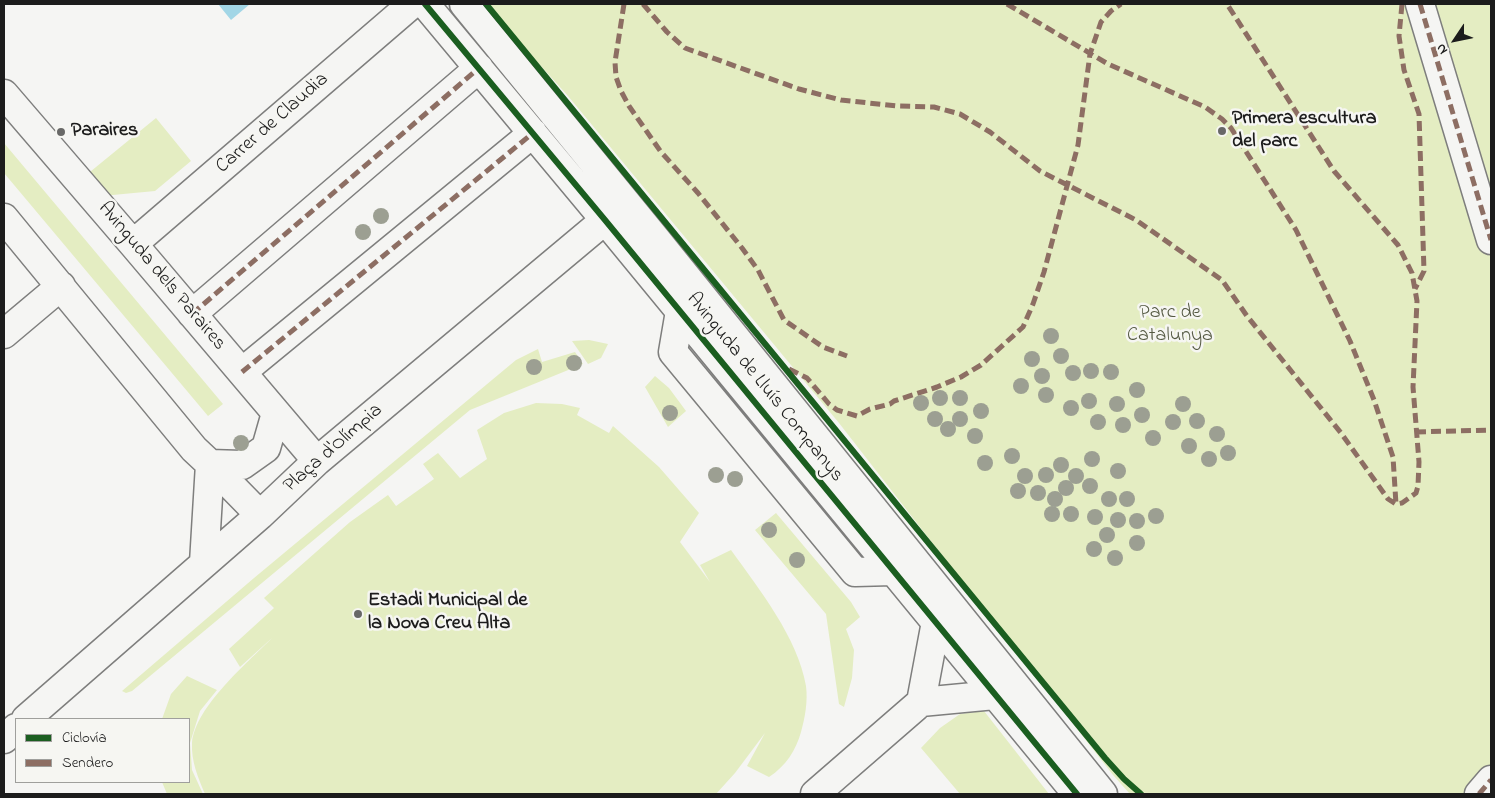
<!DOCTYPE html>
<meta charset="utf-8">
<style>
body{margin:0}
#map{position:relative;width:1495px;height:798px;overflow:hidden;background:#f5f5f3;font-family:"Indie Flower",sans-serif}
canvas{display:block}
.frame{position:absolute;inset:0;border:5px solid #1c1c1c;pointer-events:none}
.legend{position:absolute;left:15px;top:718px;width:175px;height:65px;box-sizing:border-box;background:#f6f6f2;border:1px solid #9f9f9c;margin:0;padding:6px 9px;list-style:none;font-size:15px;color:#1c1c1c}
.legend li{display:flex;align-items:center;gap:10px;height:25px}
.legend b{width:25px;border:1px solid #9f9f9c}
.north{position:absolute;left:1430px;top:15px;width:50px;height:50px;-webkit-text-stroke:4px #f6f6f2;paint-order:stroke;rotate:236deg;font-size:14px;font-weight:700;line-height:20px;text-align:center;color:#1c1c1c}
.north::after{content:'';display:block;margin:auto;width:18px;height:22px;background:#1c1c1c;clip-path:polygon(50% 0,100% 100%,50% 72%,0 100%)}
</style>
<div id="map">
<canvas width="1495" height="798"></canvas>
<div class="frame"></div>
<ul class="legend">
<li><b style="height:6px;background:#1b5e20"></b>Ciclovía</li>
<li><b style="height:6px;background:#8d6e63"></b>Sendero</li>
</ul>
<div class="north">N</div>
</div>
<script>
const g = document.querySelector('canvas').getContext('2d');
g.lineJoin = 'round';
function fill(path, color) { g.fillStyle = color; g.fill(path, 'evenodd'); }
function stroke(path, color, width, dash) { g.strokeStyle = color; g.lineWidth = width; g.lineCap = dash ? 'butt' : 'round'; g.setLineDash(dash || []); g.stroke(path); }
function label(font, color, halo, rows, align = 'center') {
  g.font = font + ' "Indie Flower",sans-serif'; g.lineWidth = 5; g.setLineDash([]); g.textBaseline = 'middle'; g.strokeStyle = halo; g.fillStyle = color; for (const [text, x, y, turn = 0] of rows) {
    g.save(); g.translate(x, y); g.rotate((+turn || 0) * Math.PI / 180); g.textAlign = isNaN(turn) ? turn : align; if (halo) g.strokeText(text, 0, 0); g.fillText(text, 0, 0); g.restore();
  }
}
fill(new Path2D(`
 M490 4H1491V794H1130L1113 775 839 423 568 96 512 34Z
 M156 118 191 161 155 191 102 196 85 176Z
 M4 143 223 404 208 416 4 173Z
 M589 340 608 344 601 358 588 364 572 341Z
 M538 349 542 362 575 352 583 364 470 410 132 691 126 693 122 691 254 578 516 360Z
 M655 376 669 388 686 411 668 427 645 387Z
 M536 403 562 404 580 408 577 415 609 433 613 426 659 467 699 513 680 542 710 582 700 565 731 550C759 589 798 638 806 686 808 701 805 718 801 732 796 750 786 766 769 777L747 766 765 733 735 773 716 794H205C198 778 191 761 192 743 195 707 247 663 272 638L240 667 229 649 274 608 264 598 350 522 388 495 396 506 434 479 423 464 438 453 460 478 487 459 477 430 504 413Z
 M776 513 851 602 860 617 846 629 854 650 852 678 844 707 839 704 826 614 755 530Z
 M187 676 217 690 200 711 190 743 192 770 203 794H167L162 782H189V719H162L171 694Z
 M984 711 1049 794H960L921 748 940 728 960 714Z`), '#e4edc2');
fill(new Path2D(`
 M218 4H250L231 20Z`), '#a2d6e6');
const street = new Path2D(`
 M425 4 605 220 1077 794
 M464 4 656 239 1103 794
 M1420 4 1491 240
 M4 94 133 244 317 461
 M4 218 194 449 210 464 260 515
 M133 244 412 4
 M680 311 673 352 855 572 893 571
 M192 314 479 68
 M4 334 61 286
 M242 372 533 133
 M210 464 242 465 266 448 276 413
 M204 563 210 464
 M921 702 995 695
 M26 719 260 515 317 461 605 220
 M4 739 16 728
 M815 794 921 702 938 611
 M1479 794 1491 780`);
stroke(street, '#7e7e7d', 31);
stroke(street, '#f5f5f3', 28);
stroke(new Path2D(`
 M624 4 615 62 616 77 621 91 629 106 661 152 698 193 742 248 758 270 784 320 823 347 847 356
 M643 4 667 32 685 48 799 89 841 100 897 106 934 107 960 114 990 132 1040 171 1136 220 1222 280 1247 316 1341 433 1388 499 1396 504 1402 503 1416 493 1418 486 1419 462 1413 387 1417 301 1412 273 1398 245 1334 171 1227 4
 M1007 4 1108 64 1205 107 1222 119 1231 128 1296 230 1350 341 1374 400 1393 457 1396 504
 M1402 4 1399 36 1404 70 1419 114 1424 271 1415 289
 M1420 4 1491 240
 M192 314 479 68
 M789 369 807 378 829 404 837 410 857 416 870 409 890 404 894 401 937 387 961 377 981 365 1023 327 1033 304 1044 272 1078 145 1090 54 1101 22 1111 11 1121 4
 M242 372 533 133
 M1416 432 1491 430
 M1479 794 1491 780`), '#8d6e63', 5, [10, 5]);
stroke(new Path2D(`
 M425 4 605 220 1077 794
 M486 4 1105 758 1124 779 1141 794`), '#1b5e20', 6);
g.fillStyle = '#9c9f92';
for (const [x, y] of [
 [381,216],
 [363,232],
 [1051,336],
 [1061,356],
 [1032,359],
 [574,363],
 [534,367],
 [1091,371],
 [1111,372],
 [1073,373],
 [1042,376],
 [1021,386],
 [1137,390],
 [1046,395],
 [940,398],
 [960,398],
 [1089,401],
 [921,403],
 [1117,404],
 [1183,404],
 [1071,408],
 [981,411],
 [670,413],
 [1142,415],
 [935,419],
 [960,419],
 [1197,421],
 [1098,422],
 [1173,422],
 [1123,425],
 [948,429],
 [1217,434],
 [975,436],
 [1153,438],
 [241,443],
 [1189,446],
 [1228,453],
 [1012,456],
 [1092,459],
 [1209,459],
 [985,463],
 [1061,465],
 [1118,471],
 [716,475],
 [1046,475],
 [1025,476],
 [1076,476],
 [735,479],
 [1090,486],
 [1066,488],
 [1018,491],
 [1038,493],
 [1055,499],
 [1109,499],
 [1127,499],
 [1052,514],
 [1071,514],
 [1156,516],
 [1095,517],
 [1118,520],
 [1137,521],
 [769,530],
 [1107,535],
 [1137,543],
 [1094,549],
 [1115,558],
 [797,560]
]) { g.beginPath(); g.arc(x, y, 8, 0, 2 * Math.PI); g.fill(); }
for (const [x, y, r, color] of [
 [1222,131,5,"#686867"],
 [61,132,5,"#686867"],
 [358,614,5,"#686867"]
]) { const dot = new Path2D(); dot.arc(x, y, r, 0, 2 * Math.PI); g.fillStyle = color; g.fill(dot); stroke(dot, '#f6f6f2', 2); }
label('bold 20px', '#1c1c1c', '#f6f6f2', [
 ["Primera escultura",1232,120],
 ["del parc",1232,143],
 ["Paraires",71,132],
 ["Estadi Municipal de",368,602],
 ["la Nova Creu Alta",368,625]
], 'left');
label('20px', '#1c1c1c', '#f6f6f2', [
 ["Carrer de Claudia",273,124,-41],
 ["Avinguda dels Paraires",161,277,50],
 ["Avinguda de Lluís Companys",764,388,51],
 ["Plaça d'Olímpia",334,449,-41]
]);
label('20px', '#545942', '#f6f6f2', [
 ["Parc de",1170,314],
 ["Catalunya",1170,337]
]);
</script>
